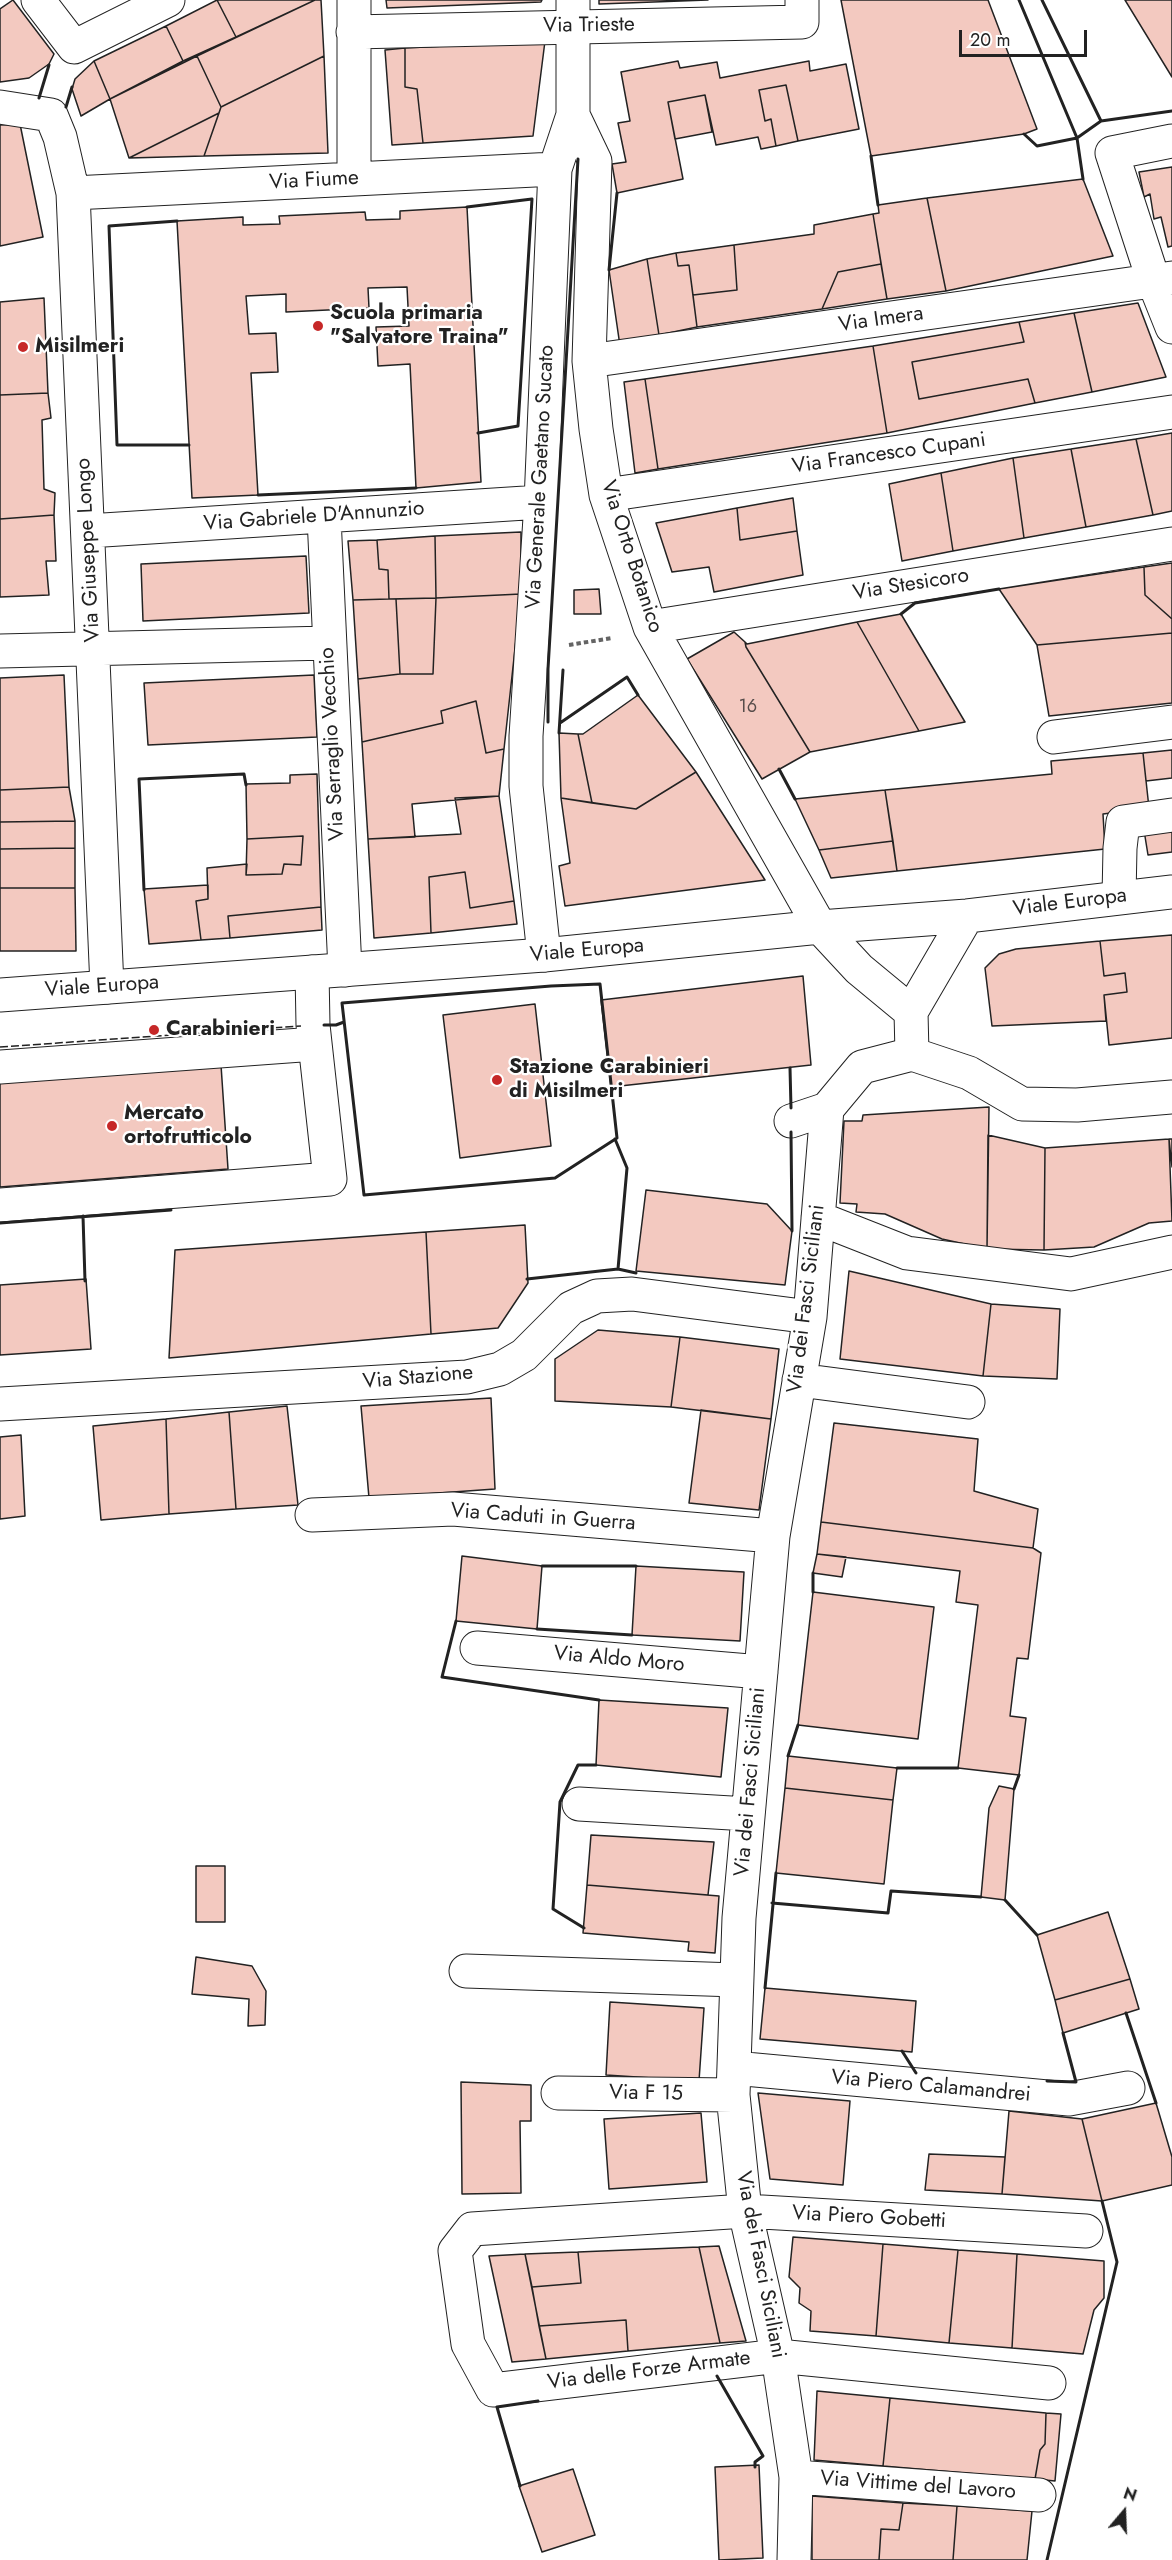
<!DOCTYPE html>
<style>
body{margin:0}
#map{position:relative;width:1172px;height:2560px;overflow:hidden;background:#fff;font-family:Jost,sans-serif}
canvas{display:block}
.north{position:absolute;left:1094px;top:2482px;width:60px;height:60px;-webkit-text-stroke:4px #fff;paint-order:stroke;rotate:19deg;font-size:16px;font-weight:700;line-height:24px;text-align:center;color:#222}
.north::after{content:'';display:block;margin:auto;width:21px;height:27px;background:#222;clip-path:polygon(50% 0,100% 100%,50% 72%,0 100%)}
.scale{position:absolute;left:959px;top:30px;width:128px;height:27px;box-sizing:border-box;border:3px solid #222;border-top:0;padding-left:8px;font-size:18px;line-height:21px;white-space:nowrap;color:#222;-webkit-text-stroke:4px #fff;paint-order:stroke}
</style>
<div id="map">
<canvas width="1172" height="2560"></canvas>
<div class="north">N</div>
<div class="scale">20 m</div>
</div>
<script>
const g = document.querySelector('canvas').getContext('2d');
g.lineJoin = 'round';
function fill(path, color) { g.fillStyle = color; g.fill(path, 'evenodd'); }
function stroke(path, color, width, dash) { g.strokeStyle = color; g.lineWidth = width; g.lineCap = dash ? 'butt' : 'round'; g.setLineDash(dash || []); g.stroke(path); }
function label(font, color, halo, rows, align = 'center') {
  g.font = font + ' Jost,sans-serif'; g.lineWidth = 4.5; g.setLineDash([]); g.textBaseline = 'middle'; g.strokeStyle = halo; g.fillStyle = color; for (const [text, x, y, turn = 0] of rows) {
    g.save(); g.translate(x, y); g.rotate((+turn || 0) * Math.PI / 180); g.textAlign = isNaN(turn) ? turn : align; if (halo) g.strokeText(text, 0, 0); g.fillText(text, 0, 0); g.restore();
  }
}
const building = new Path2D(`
 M13 0 54 54 49 64 29 78 0 82V9Z
 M217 0 236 37 183 61 166 26Z
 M217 0H315L236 37Z
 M315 0H321L324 56 221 107 197 56Z
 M386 0H542L541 2 387 8Z
 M599 0H708L599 4Z
 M841 0H988L1037 129 1024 134 871 156Z
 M1125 0H1172V77Z
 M166 26 183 61 110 99 94 61Z
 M545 41 533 136 423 143 417 89 405 87V48Z
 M405 48V87L417 89 423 143 392 145 385 50Z
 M197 56 221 107 219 113 129 158 110 99Z
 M324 56 328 153 204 156 221 107Z
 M94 61 110 99 81 116 72 89 75 79Z
 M678 61 680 68 717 62 720 78 809 61 810 71 846 64 859 129 798 141 786 85 759 90 765 121 771 119 776 146 761 149 758 137 716 145 705 95 668 102 683 179 617 193 612 164 626 162 618 123 630 121 621 72Z
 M786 85 798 141 776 146 771 119 765 121 759 90Z
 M705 95 712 132 675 139 668 102Z
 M219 113 204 156 129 158Z
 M20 124 43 237 0 246V125Z
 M1172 167V246L1168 247 1161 217 1154 219 1150 194 1144 197 1139 172Z
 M1083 179 1113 256 946 291 927 198Z
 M927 198 946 291 887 299 873 214 879 213 878 205Z
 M467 207 481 482 416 488 410 364 378 366 376 327 409 326 407 287 368 288 369 308 286 312V294L246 296 249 334 276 333 278 372 251 373 258 495 192 498 177 221 243 217V225L280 224 279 216 365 212 366 220 400 219V211Z
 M873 214 881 264 838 272 822 309 697 327 693 295 737 290 734 245 814 234V225Z
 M734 245 737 290 693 295 689 265 678 266 676 253Z
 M676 253 678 266 689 265 697 327 659 335 647 259Z
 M647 259 659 335 620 346 609 270Z
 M881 264 887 299 822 309 838 272Z
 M44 298 48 393 0 395V302Z
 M1138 303 1166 377 1092 392 1074 313Z
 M1074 313 1092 392 1035 403 1028 379 919 399 912 362 1024 342 1019 322Z
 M1019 322 1024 342 912 362 919 399 1028 379 1035 403 887 433 873 346Z
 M873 346 887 433 658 469 645 379Z
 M645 379 658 469 635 473 624 382Z
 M48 393 51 418 42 420 44 489 55 493 54 515 0 519V395Z
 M1172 433V511L1153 515 1136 439Z
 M1136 439 1153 515 1086 527 1071 449Z
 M1071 449 1086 527 1024 538 1013 458Z
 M1013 458 1024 538 953 551 941 473Z
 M941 473 953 551 902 561 889 484Z
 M793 498 797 531 740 540 737 508Z
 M737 508 740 540 797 531 803 575 714 592 709 567 672 572 656 523Z
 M54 515 56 561H46L49 595 0 597V519Z
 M521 532V594L436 598 435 536Z
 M435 536 436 598 389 599 388 570 379 569 377 540Z
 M377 540 379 569 388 570 389 599 353 600 348 541Z
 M306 556 309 613 143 621 141 564Z
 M1172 563V619L1145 595 1144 567Z
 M1144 567 1145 595 1172 619V633L1037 645 999 589Z
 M599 589 601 614H574V590Z
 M521 594 504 749 486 753 476 701 441 711 443 723 362 742 358 679 400 674H433L436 598Z
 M436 598 433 674H400L396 599Z
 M389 599H396L400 674 358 679 353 600Z
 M901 614 965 722 919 731 857 622Z
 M857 622 919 731 810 752 746 647 745 642 747 644Z
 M734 632 745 642 746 647 810 752 762 779 687 659Z
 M1172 633V703L1049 716 1037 645Z
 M64 675 69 787 0 790V678Z
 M314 675 317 737 148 745 144 683Z
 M638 695 696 772 636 809 592 803 578 734H583Z
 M476 701 486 753 504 749 499 796 412 804 415 837 368 839 362 742 443 723 441 711Z
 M559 733 578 734 592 803 561 798Z
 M1172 750V778L1146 781 1143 753Z
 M1143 753 1149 808 1103 814 1105 849 897 871 885 790 1052 774 1051 761Z
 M696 772 765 880 565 906 559 866 570 863 561 798 636 809Z
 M317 774 321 907 228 916 230 938 201 940 196 901 208 899 207 868 247 864 246 875 282 874 284 864 301 865 303 836 247 839 246 784 290 783V775Z
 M69 787 75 821 0 822V790Z
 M885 790 893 841 819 850 795 799Z
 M499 796 514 901 470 908 465 872 429 877 431 933 374 938 368 839 461 834 455 798Z
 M1172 820V852L1148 855 1143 824Z
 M75 821V848L0 849V822Z
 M303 836 301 865 284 864 282 874 246 875 247 839Z
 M893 841 897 871 831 878 819 850Z
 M75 848V888H0V849Z
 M465 872 470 908 514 901 517 924 431 933 429 877Z
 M208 885V899L196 901 201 940 149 944 144 889Z
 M0 888H75L76 951H0Z
 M321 907 322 930 230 938 228 916Z
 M1172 935V1038L1109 1045 1104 995 1127 992 1125 973 1104 976 1100 941Z
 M1100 941 1104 976 1125 973 1127 992 1104 995 1106 1021 992 1026 985 968 999 954 1016 949Z
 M803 976 811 1065 611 1087 601 1000Z
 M535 1004 551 1146 460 1158 443 1015Z
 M221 1065 228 1169 0 1187V1083Z
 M989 1107 987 1249 942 1239 885 1214 856 1212 857 1204 840 1203 844 1121H862L863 1115Z
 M988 1135 1045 1148 1044 1250 987 1249Z
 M1169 1139 1172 1221 1149 1223 1094 1247 1044 1250 1045 1148Z
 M1169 1139H1172V1167Z
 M646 1190 767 1204 792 1231 785 1285 636 1271Z
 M525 1225 528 1283 498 1328 431 1334 426 1232Z
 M426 1232 431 1334 169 1358 175 1250Z
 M849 1271 991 1304 983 1376 840 1359Z
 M86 1279 91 1349 0 1355V1285Z
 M991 1304 1060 1309 1057 1379 983 1376Z
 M598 1330 680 1337 671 1407 555 1401V1359Z
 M680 1337 779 1349 771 1419 671 1407Z
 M491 1398 495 1489 369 1498 361 1406Z
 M287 1406 298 1505 236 1509 229 1412Z
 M701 1410 771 1419 759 1510 689 1503Z
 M229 1412 236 1509 169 1514 166 1419Z
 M166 1419 169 1514 101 1520 93 1426Z
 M834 1423 978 1439 974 1491 1038 1509 1033 1548 821 1522Z
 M21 1435 25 1516 0 1519V1437Z
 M821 1522 1033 1548 1041 1553 1028 1659 1017 1658 1010 1716 1026 1718 1019 1775 958 1768 978 1605 956 1602 960 1571 817 1554Z
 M817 1554 846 1557 842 1577 813 1573Z
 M462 1556 542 1566 537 1629 456 1621Z
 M636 1566 744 1572 740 1641 632 1635Z
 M813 1592 934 1607 918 1739 798 1725Z
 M599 1700 728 1708 721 1777 596 1765Z
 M788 1756 897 1768 893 1800 785 1788Z
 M999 1786 1014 1789 1005 1900 981 1897 989 1808Z
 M785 1788 893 1800 884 1884 776 1873Z
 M591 1835 714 1842 708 1895 587 1885Z
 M196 1866H225V1922H196Z
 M587 1885 719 1896 715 1953 688 1951 689 1942 583 1933Z
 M1108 1912 1130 1979 1055 2000 1037 1935Z
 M196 1957 252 1966 266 1991 265 2025 248 2026 249 1999 192 1994Z
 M1130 1979 1139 2009 1063 2033 1055 2000Z
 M765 1988 916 2001 912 2052 760 2039Z
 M610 2002 704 2008 699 2081 606 2075Z
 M461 2082 531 2085V2121H520L521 2193 462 2194Z
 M758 2093 850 2101 843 2185 770 2179Z
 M1156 2103 1172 2157V2185L1102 2201 1082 2119Z
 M1009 2111 1082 2119 1102 2201 1002 2194Z
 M701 2113 707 2182 609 2189 604 2119Z
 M929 2154 1005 2157 1002 2194 925 2190Z
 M793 2237 883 2244 876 2336 810 2331 811 2311 799 2303 800 2288 789 2277Z
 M883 2244 958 2250 949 2343 876 2336Z
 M719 2246 746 2341 720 2343 699 2247Z
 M699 2247 720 2343 628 2351 626 2320 539 2326 532 2287 581 2283 578 2252Z
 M958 2250 1017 2254 1012 2348 949 2343Z
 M578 2252 581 2283 532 2287 525 2254Z
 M525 2254 546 2359 512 2362 489 2256Z
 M1017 2254 1104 2261V2298L1094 2310 1083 2354 1012 2348Z
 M626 2320 628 2351 546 2359 539 2326Z
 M817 2391 890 2398 883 2466 814 2460Z
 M890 2398 1046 2413 1045 2444 1040 2450 1035 2479 883 2466Z
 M1046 2413 1061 2414 1055 2481 1035 2479 1040 2450 1045 2444Z
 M759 2465 763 2558 719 2560 715 2467Z
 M573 2469 595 2535 542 2552 519 2486Z
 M812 2496 903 2503 899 2530 881 2529 879 2560H812Z
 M903 2503 957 2506 953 2560H879L881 2529 899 2530Z
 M957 2506 1032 2511 1027 2560H953Z`);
fill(building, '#f3c9c0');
stroke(building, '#222', 1.5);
const minor = new Path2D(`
 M38 0 74 47 168 0
 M353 32 802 22V0
 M0 107 51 115 60 137 73 193 107 987
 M573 115 595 161 589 361 596 429 606 495 650 627 820 927
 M1172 141 1112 153 1154 282 1172 327
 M354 179V0
 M73 193 555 169
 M589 361 1172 278
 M606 495 1172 412
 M324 517 345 970
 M88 531 541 502
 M650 627 1172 544
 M0 651 328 643
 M1054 737 1172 722
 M1119 897 1120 848 1123 822 1172 815
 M544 955 526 786V736L541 502 555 169 573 115V0
 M0 1067 315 1044
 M791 1121 827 1109
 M0 1205 330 1179 313 1025 312 972
 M818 1218 907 1253 1071 1274 1172 1252
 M799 1380 968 1402
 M0 1404 467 1377 500 1369 524 1355 571 1308 597 1296 632 1294 810 1317
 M312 1515 453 1509 773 1536
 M477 1648 761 1672
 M579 1804 748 1814
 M466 1971 736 1980
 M734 2068 1069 2099 1128 2088
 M558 2093 733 2095
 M1049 2383 778 2356 493 2390 468 2344 455 2251 472 2229 745 2211 1086 2231
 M796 2477 1039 2495
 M794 2560 796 2477 778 2356 745 2211 733 2095 739 1918 773 1536 810 1317 827 1109 862 1067 912 1054`);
const major = new Path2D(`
 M820 927 859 969 911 1012 912 1054 969 1073 1022 1104 1077 1105 1172 1097
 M0 995 544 955 820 927 967 916 1172 892
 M911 1012 967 916`);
stroke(minor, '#222', 35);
stroke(major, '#222', 35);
stroke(new Path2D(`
 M569 645 612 638`), '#646464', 4, [4.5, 3]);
stroke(minor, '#fff', 33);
stroke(major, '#fff', 33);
stroke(new Path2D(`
 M0 1047 301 1026`), '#222', 1.5, [8, 3]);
stroke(new Path2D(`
 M1019 0 1077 138 1037 146 1024 134
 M1042 0 1101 121 1172 111
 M39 98 49 65
 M66 107 72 87
 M871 156 878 205
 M1083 179 1077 138 1101 121
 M467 207 532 199 518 426 478 433
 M177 221 109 226 117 445H189
 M609 270 617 193
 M258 495 416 488
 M901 614 915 603 999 589
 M548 722V669L578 159
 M560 723 627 677 638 695
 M559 733 563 670
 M779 769 795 799
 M144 890 139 779 244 774 246 785
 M600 984 617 1138 555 1178 364 1195 342 1003 551 986Z
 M324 1025H336L344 1022
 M790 1068 791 1108
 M791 1132 792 1231
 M615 1139 627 1168 618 1269 636 1273
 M83 1216 85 1281
 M0 1223 171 1210
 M527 1279 618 1269
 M542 1566H636
 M813 1573V1592
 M456 1621 442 1677 599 1700
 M537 1629 632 1635
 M788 1756 798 1725
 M897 1768H958
 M1014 1789 1019 1775
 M1005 1900 1037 1935
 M772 1903 888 1913 891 1891 981 1897
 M584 1928 553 1909 560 1802 578 1765H596
 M765 1988 776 1873
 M1126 2013 1156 2103
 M902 2051 916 2073
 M1047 2081 1076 2082 1063 2033
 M717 2376 763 2456 755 2462V2467
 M520 2486 497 2407 538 2401
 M1047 2560 1117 2262 1102 2201`), '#222', 3);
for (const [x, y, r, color] of [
 [318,326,6,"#c62828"],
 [23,347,6,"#c62828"],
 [154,1030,6,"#c62828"],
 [497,1080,6,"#c62828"],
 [112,1126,6,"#c62828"]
]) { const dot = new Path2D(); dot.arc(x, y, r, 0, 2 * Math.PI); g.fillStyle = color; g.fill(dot); stroke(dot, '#fff', 2); }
label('18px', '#564c4a', null, [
 ["16",748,708]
]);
label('21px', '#222', '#fff', [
 ["Via Trieste",589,26,-1],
 ["Via Fiume",314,181,-3],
 ["Via Imera",881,320,-8],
 ["Via Francesco Cupani",889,454,-8],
 ["Via Generale Gaetano Sucato",541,477,-87],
 ["Via Gabriele D'Annunzio",314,517,-4],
 ["Via Giuseppe Longo",89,550,-93],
 ["Via Orto Botanico",631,557,72],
 ["Via Stesicoro",911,585,-9],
 ["Via Serraglio Vecchio",333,744,-93],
 ["Viale Europa",1070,903,-7],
 ["Viale Europa",587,951,-5],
 ["Viale Europa",102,987,-4],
 ["Via dei Fasci Siciliani",807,1299,-83],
 ["Via Stazione",418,1378,-5],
 ["Via Caduti in Guerra",543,1518,4],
 ["Via Aldo Moro",619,1660,5],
 ["Via dei Fasci Siciliani",751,1782,-85],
 ["Via Piero Calamandrei",931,2087,5],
 ["Via F 15",646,2094,1],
 ["Via Piero Gobetti",869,2218,3],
 ["Via dei Fasci Siciliani",760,2265,79],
 ["Via delle Forze Armate",649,2371,-7],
 ["Via Vittime del Lavoro",918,2486,4]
]);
label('bold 21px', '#222', '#fff', [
 ["Scuola primaria",330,314],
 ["\"Salvatore Traina\"",330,338],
 ["Misilmeri",35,347],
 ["Carabinieri",166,1030],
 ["Stazione Carabinieri",509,1068],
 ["di Misilmeri",509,1092],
 ["Mercato",124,1114],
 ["ortofrutticolo",124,1138]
], 'left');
</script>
